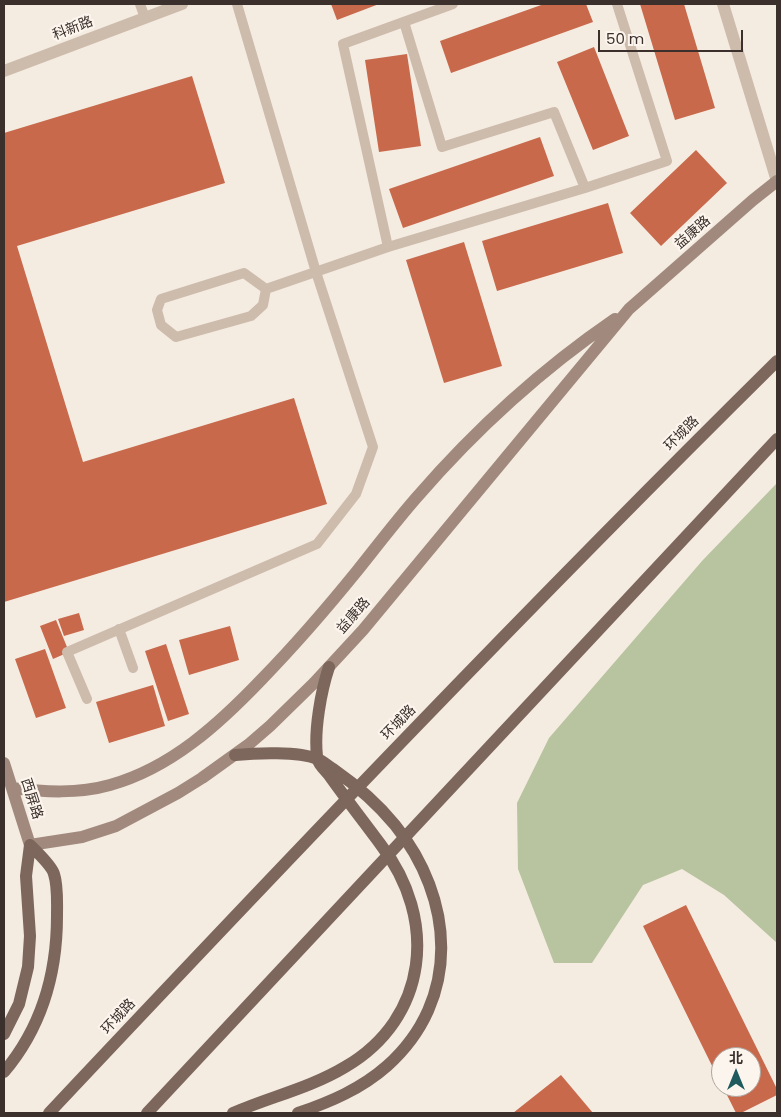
<!DOCTYPE html>
<meta charset="utf-8">
<style>
body{margin:0}
#map{position:relative;width:781px;height:1117px;overflow:hidden;background:#f4ebe1;font-family:Poppins,"Noto Sans SC",sans-serif}
canvas{display:block}
.frame{position:absolute;inset:0;border:5px solid #3b302b;pointer-events:none}
.north{position:absolute;left:711px;top:1047px;width:50px;height:50px;box-sizing:border-box;background:#fbf5ee;border:1px solid #aea6a0;border-radius:50%;rotate:0deg;font-size:14px;font-weight:700;line-height:20px;text-align:center;color:#3b302b}
.north::after{content:'';display:block;margin:auto;width:18px;height:22px;background:#1f5a5e;clip-path:polygon(50% 0,100% 100%,50% 72%,0 100%)}
.scale{position:absolute;left:598px;top:30px;width:145px;height:22px;box-sizing:border-box;border:2px solid #3b302b;border-top:0;padding-left:6px;font-size:15px;line-height:18px;white-space:nowrap;color:#3b302b;-webkit-text-stroke:4px #fbf5ee;paint-order:stroke}
</style>
<div id="map">
<canvas width="781" height="1117"></canvas>
<div class="frame"></div>
<div class="north">北</div>
<div class="scale">50 m</div>
</div>
<script>
const g = document.querySelector('canvas').getContext('2d');
g.lineJoin = 'round';
function fill(path, color) { g.fillStyle = color; g.fill(path, 'evenodd'); }
function stroke(path, color, width, dash) { g.strokeStyle = color; g.lineWidth = width; g.lineCap = dash ? 'butt' : 'round'; g.setLineDash(dash || []); g.stroke(path); }
function label(font, color, halo, rows, align = 'center') {
  g.font = font + ' Poppins,"Noto Sans SC",sans-serif'; g.lineWidth = 4.5; g.setLineDash([]); g.textBaseline = 'middle'; g.strokeStyle = halo; g.fillStyle = color; for (const [text, x, y, turn = 0] of rows) {
    g.save(); g.translate(x, y); g.rotate((+turn || 0) * Math.PI / 180); g.textAlign = isNaN(turn) ? turn : align; if (halo) g.strokeText(text, 0, 0); g.fillText(text, 0, 0); g.restore();
  }
}
fill(new Path2D(`
 M777 483V943L724 895 682 869 643 885 592 963H554L518 869 517 803 549 738 702 561Z`), '#b8c4a0');
fill(new Path2D(`
 M331 4H379L337 20Z
 M544 4H586L593 22 451 73 440 41Z
 M640 4H684L715 108 675 120Z
 M594 47 629 136 593 150 557 62Z
 M407 54 421 146 379 152 365 60Z
 M192 76 225 183 17 246 83 462 294 398 327 504 4 602V133Z
 M540 137 554 176 403 228 389 189Z
 M696 150 727 183 661 246 630 213Z
 M608 203 623 253 497 291 482 241Z
 M464 242 502 366 444 383 406 260Z
 M79 613 84 630 64 636 58 619Z
 M56 620 69 652 53 659 40 626Z
 M230 626 239 660 189 675 179 640Z
 M166 644 189 714 168 721 145 651Z
 M45 649 66 708 36 718 15 659Z
 M153 685 165 726 109 743 96 702Z
 M686 905 777 1089V1095L741 1113H736L723 1087H751V1057H721V1084L643 926Z
 M561 1075 593 1113H513Z`), '#c8694b');
stroke(new Path2D(`
 M140 4 145 18
 M404 22 442 147 554 112 585 188
 M388 247 343 44 453 4
 M244 273 266 289 263 305 251 316 176 337 161 325 157 310 161 299Z
 M266 289 388 247 585 188 667 161 617 4
 M119 629 133 668
 M87 699 67 652 317 544 356 494 373 447 316 272 237 4`), '#cdbbac', 10);
stroke(new Path2D(`
 M723 4 777 181
 M4 71 182 4`), '#cdbbac', 12);
stroke(new Path2D(`
 M4 763 30 845 82 837 116 826 178 793 202 778 248 745 270 726 314 683 363 630 629 309 753 200 777 181
 M12 788C44 792 78 794 110 785 171 768 219 724 262 679 295 645 327 608 357 571 377 546 396 521 417 497 475 430 542 369 615 319`), '#a18a7d', 12);
stroke(new Path2D(`
 M235 755C255 753 299 751 317 759 323 761 328 766 333 769 356 785 377 803 395 825 454 898 462 999 387 1066 361 1089 330 1102 298 1113
 M4 1034 19 1004 28 967 30 936 26 876 30 845
 M4 1072C42 1027 57 974 57 916 57 903 58 886 54 874 52 866 36 851 30 845
 M233 1113C270 1097 310 1088 345 1067 429 1018 438 919 381 845 364 822 346 799 329 775 325 770 317 763 317 756 314 730 321 691 329 667`), '#7d675c', 12);
stroke(new Path2D(`
 M49 1113C288 859 529 606 777 361
 M147 1113 777 439`), '#7d675c', 12);
label('14px', '#3b302b', '#fbf5ee', [
 ["科新路",73,29,-21],
 ["益康路",693,233,-41],
 ["环城路",682,434,-45],
 ["益康路",354,616,-49],
 ["环城路",399,723,-46],
 ["西屏路",31,799,72],
 ["环城路",119,1017,-47]
]);
</script>
